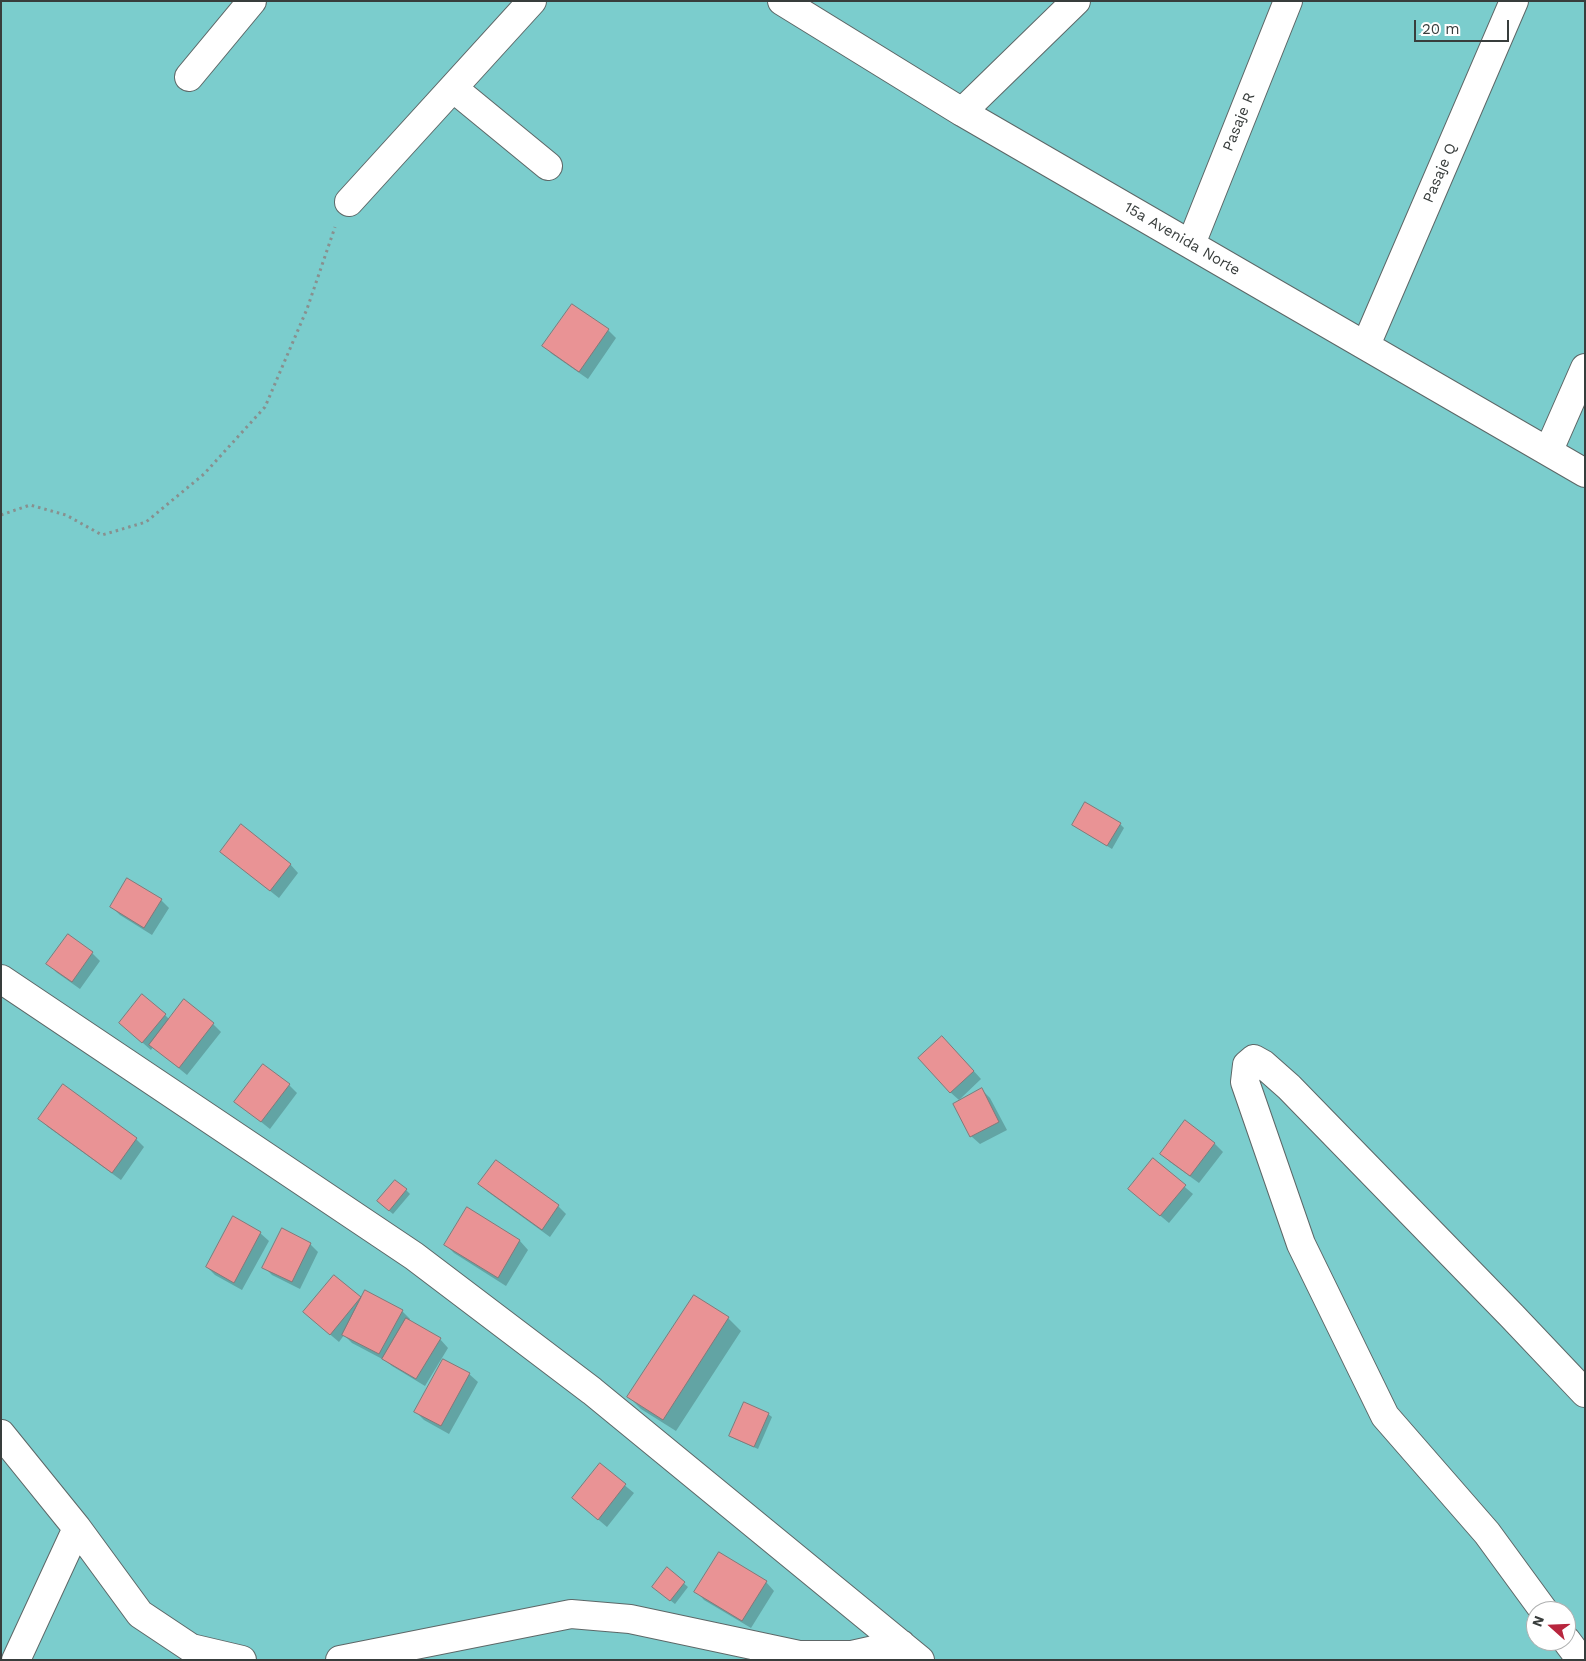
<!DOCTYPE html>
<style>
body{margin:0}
#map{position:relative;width:1586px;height:1661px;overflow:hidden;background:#dde9e9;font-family:"Work Sans",sans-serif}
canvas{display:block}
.frame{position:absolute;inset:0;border:2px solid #383d3c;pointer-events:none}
.north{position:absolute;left:1526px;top:1601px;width:50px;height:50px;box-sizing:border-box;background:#fff;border:1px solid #afb1b1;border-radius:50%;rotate:290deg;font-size:14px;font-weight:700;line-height:20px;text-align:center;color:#383d3c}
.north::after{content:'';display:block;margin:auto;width:18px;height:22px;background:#b8263e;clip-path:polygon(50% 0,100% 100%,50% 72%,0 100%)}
.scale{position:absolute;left:1414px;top:20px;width:95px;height:22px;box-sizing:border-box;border:2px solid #383d3c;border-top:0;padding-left:6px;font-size:15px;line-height:18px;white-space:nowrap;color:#383d3c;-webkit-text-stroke:4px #fff;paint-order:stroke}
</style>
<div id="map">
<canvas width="1586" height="1661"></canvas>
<div class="frame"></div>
<div class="north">N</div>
<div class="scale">20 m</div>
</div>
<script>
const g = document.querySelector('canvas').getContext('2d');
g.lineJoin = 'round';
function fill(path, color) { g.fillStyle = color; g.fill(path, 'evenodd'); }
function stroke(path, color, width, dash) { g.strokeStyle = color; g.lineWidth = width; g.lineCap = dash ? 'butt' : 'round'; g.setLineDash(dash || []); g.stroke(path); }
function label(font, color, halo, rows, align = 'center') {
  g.font = font + ' "Work Sans",sans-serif'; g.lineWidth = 4.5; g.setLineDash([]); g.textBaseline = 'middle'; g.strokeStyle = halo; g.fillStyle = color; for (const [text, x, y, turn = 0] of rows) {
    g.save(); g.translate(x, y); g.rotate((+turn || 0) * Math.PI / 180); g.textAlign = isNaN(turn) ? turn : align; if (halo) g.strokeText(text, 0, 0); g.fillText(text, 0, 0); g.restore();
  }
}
fill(new Path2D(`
 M1 1H1585V1660H1ZM1536 1611H1566V1641H1536Z`), '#7bcdcd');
fill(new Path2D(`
 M608 330 616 338 588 379 552 354 544 346Z
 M1120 824 1124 828 1112 849 1073 825Z
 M221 852 290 864 298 873 279 898Z
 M161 900 169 908 152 935 120 915 111 906Z
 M68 936 92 953 100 961 80 989 56 972 48 963Z
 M165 1015 170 1020 213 1024 221 1032 187 1075 153 1047 151 1050 120 1023Z
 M950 1045 981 1079 959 1100 950 1092Z
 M289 1085 297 1093 270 1129 236 1102Z
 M982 1090 990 1098 1007 1130 980 1144 971 1136Z
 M40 1119 136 1139 144 1147 121 1180 48 1127Z
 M1215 1144 1223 1152 1199 1183 1170 1162 1162 1154Z
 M1153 1160 1193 1194 1169 1223 1138 1197Z
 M480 1184 558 1206 566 1214 550 1237 488 1192Z
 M406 1190 410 1194 393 1214 382 1205Z
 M467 1209 520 1241 528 1250 506 1286 454 1253 446 1245Z
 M233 1218 260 1233 269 1241 242 1290 215 1275 207 1267Z
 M310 1244 318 1252 300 1289 272 1275 264 1267Z
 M335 1276 362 1299 402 1311 410 1319 409 1321 440 1339 448 1348 425 1386 392 1366 386 1361 352 1343 344 1335 339 1342 313 1320Z
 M694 1296 728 1318 741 1331 676 1431 641 1409 629 1397Z
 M469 1374 478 1382 449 1434 424 1420 416 1412Z
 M768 1414 772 1417 758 1449 735 1439 731 1436Z
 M600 1465 634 1493 607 1527 573 1498Z
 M667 1569 688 1587 675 1604 657 1590Z
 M766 1582 774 1591 751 1628 704 1600 696 1591Z`), '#0003');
const building = new Path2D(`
 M572 304 609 329 579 372 542 346Z
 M1085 802 1121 823 1107 846 1072 825Z
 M241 824 291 864 270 891 220 852Z
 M127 878 162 899 144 928 110 907Z
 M68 934 93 952 72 982 46 964Z
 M142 994 166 1014 142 1043 119 1023Z
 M184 999 214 1023 179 1068 149 1045Z
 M942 1036 974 1071 950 1093 918 1058Z
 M263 1064 290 1084 261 1122 234 1102Z
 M63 1084 137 1138 112 1173 38 1119Z
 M982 1088 999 1122 970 1137 953 1104Z
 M1185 1120 1215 1143 1190 1176 1160 1154Z
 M1153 1158 1186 1185 1160 1216 1128 1189Z
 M496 1160 559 1205 542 1230 478 1184Z
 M395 1180 407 1189 389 1211 377 1201Z
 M467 1207 520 1240 498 1278 444 1245Z
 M233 1216 261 1232 234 1283 206 1267Z
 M282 1228 311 1243 292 1282 262 1268Z
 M334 1275 361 1297 330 1335 303 1312Z
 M365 1290 403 1310 379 1354 342 1335Z
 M694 1295 729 1317 663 1420 627 1397Z
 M406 1318 441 1338 416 1379 382 1359Z
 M443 1359 470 1373 441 1426 414 1412Z
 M744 1402 769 1413 754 1447 729 1436Z
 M600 1463 626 1484 598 1520 572 1498Z
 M719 1552 767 1581 742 1621 694 1592Z
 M667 1567 685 1582 670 1601 652 1587Z`);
fill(building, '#e99395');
stroke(building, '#847979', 1);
const street = new Path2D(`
 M782 1 962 112 1585 473
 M189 77 252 1
 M453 88 548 166
 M962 112 1076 1
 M349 202 532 1
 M1191 244 1288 1
 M1366 345 1514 1
 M1549 450 1585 368
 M1 979 414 1256 592 1391 920 1660
 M1 1434 77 1528 140 1614 191 1648 242 1660
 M1544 1611 1487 1533 1385 1416 1301 1244 1245 1082 1247 1065 1254 1059 1263 1064 1289 1087 1512 1316 1585 1393
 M1566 1640 1581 1660
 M16 1660 77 1528
 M340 1660 571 1614 630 1619 799 1655H852L901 1644`);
stroke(street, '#5d6767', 30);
stroke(new Path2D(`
 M1 515 30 505 66 515 102 535 146 522 204 474 265 407 307 309 335 227`), '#88908f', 3, [2.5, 4]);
stroke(street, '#fff', 28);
label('15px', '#383d3c', '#fff', [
 ["Pasaje R",1239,122,-68],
 ["Pasaje Q",1440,173,-67],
 ["15a Avenida Norte",1182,239,30]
]);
</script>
